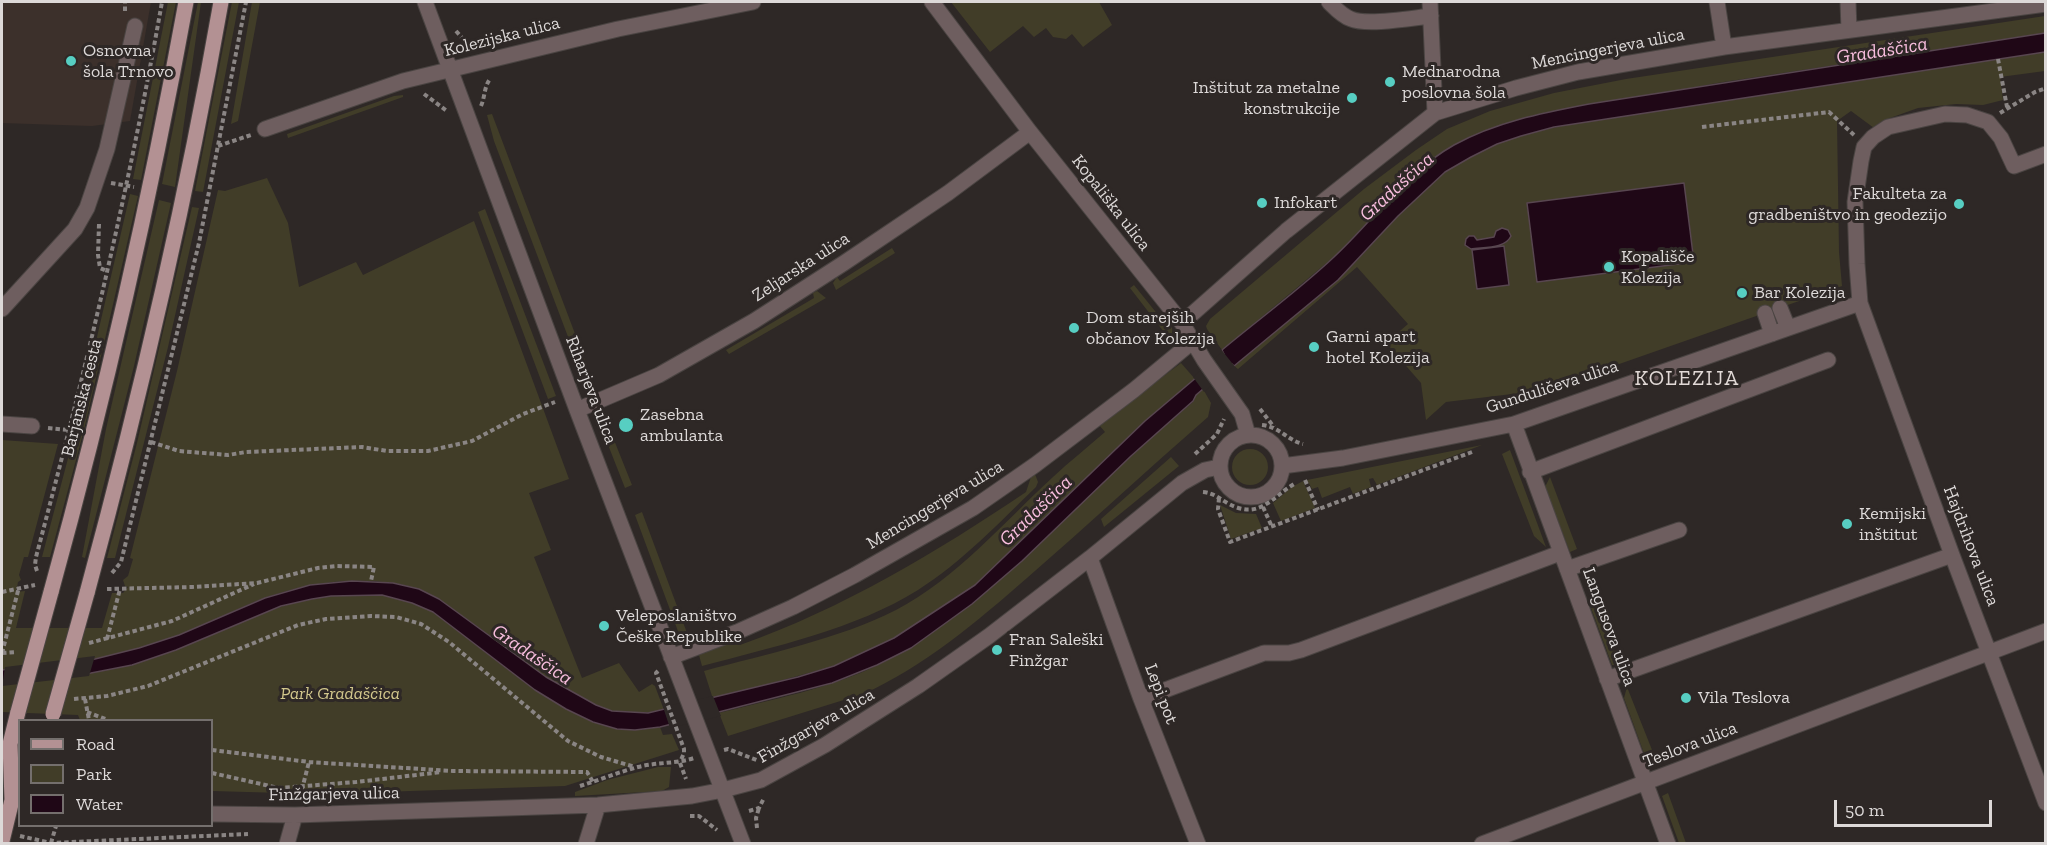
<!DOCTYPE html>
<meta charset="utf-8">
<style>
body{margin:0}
#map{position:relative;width:2047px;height:845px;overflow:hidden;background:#2e2826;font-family:"Zilla Slab",serif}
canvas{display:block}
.frame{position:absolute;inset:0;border:3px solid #ddd9d8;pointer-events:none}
.legend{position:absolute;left:18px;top:719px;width:195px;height:108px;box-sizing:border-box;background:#2e2826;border:2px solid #746f6d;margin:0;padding:8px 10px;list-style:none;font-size:18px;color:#ddd9d8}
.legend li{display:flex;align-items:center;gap:12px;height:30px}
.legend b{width:30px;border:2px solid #746f6d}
.scale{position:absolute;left:1834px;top:800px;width:158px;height:27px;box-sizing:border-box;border:3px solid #ddd9d8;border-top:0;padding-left:8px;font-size:18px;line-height:21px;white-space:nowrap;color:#ddd9d8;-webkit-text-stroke:4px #2e2826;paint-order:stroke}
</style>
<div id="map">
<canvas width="2047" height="845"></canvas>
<div class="frame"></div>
<ul class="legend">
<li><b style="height:8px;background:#b39193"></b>Road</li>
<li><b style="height:16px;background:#413d28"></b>Park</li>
<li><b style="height:16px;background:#1f0716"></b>Water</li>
</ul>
<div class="scale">50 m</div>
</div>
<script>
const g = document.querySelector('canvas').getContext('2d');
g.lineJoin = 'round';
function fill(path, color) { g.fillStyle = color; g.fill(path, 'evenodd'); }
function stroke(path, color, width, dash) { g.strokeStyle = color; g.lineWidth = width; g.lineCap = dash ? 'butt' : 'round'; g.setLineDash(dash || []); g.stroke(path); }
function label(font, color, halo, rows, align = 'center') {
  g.font = font + ' "Zilla Slab",serif'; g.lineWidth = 6; g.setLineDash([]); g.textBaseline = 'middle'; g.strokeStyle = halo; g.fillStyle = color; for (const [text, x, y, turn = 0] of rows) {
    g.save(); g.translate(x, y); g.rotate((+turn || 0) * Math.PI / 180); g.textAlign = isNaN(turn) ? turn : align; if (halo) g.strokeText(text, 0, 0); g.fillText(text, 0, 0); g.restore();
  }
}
fill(new Path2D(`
 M2 2H151L130 121 92 126 2 123Z`), '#3c302b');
fill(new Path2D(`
 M168 2H176L141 180 133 179Z
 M198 2H201L175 187 162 184Z
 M232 2H239L203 192 195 191Z
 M252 2H260L238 121 231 124Z
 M951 2H1099L1112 25 1083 47 1072 34 1066 39 1053 37 1046 28 1034 37 1023 26 990 52Z
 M2045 16V33L1717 83 1503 124 1454 145 1435 158 1384 205 1335 256 1222 350 1207 329 1206 326 1210 319 1364 189 1416 150 1447 129 1490 111 1554 93 1626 79Z
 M2045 52V71L2000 77 2003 100 1983 105 1956 104 1918 108 1890 118 1874 128 1851 111 1837 121 1839 252 1842 286 1545 390 1446 402 1426 420 1421 383 1386 343 1408 324 1357 267 1238 369 1234 366C1258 347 1281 327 1304 308 1316 298 1329 289 1339 279 1375 244 1405 203 1445 172 1488 140 1543 129 1594 120Z
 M403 95V97L288 138 287 134 394 96Z
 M492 114 594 384 587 387 494 141 487 115Z
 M267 178 288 223 299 287 356 262 363 275 474 221 569 479 529 493 551 550 534 557 582 678 619 663 639 692 652 684 655 686 664 710C647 713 631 715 614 712 602 709 591 703 581 697 535 674 497 638 453 610 431 596 420 587 392 583 350 577 307 583 267 597 237 608 209 624 179 635 123 656 61 667 2 670V440L58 444 28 557H24L19 575 21 580 18 582 16 592 25 591 16 628H102L112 593H123L128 587 125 586 123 580 128 576 133 559 130 558 177 371 218 190 225 191Z
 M130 194 138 196 84 430 50 557H42L76 428Z
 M159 200 171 203 134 366 85 558 82 557 106 429Z
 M192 207 199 208 168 347 115 558H107L137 443Z
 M485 209 556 396 548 399 478 212Z
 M892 248 895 253 836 290 833 283 837 277 840 281Z
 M1134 285 1163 321 1168 318 1171 323 1174 338 1167 336 1130 288Z
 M817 291 826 298 729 354 726 350 814 298 813 293Z
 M1181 363 1195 379 1145 421 975 585 894 638 834 666 713 699 704 671C766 654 839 639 896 610 957 578 1003 523 1053 477 1070 461 1088 447 1105 432L1099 425Z
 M1203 389 1211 403 1208 417C1147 470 1088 525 1027 578 978 621 922 668 863 694L728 736 719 713C772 699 830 689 880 664 951 628 1008 573 1065 518 1107 478 1149 439 1193 402L1196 395Z
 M610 430 632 485 625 488 603 432Z
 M1482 445 1377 485 1373 478 1369 479 1371 487 1353 494 1350 487 1322 498 1318 487 1312 489 1307 480Z
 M1232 467a18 18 0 1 1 36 0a18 18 0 1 1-36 0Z
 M1510 450 1546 547 1534 536 1502 454Z
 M1171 457 1179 466 1104 527 1101 519Z
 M1035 474 1038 482 1036 487C999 523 962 562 918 590 856 629 773 647 702 666L699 655 731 640 740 645C842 609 937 552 1026 492L1031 477Z
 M1550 477 1577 549 1570 552 1545 487Z
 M1303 481 1315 508 1281 521 1273 503 1292 487Z
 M1220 505 1236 513 1256 514 1262 528 1231 539Z
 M642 512 687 633 686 640 679 634 635 515Z
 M382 595 412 603 433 612 535 690 582 717 617 729 635 730 660 727 663 735 672 734 679 750 565 786 318 794 212 791V720H80L78 715 2 712V683L132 665 176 650 266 612 295 602 331 596Z
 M1597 605 1620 665H1612L1591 608Z
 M1627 687 1658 765 1651 763 1645 756 1624 698Z
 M658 767H671L669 787 662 791 575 796V792L607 780Z
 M1668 793 1686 843H1679L1662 796Z`), '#413d28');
const water = new Path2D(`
 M2045 33V52L1554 127 1521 136 1497 144 1471 157 1445 172 1398 216 1338 280 1234 366 1232 364 1196 395 1193 401 1131 456 1022 561 972 604 911 648 877 665 832 683 660 727 635 730 617 729 593 722 566 709 535 690 433 612 412 603 382 595 331 596 312 599 281 606 176 650 132 665 91 673 2 683V670L95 659 139 648 179 635 265 598 310 585 352 581 393 583 419 589 439 599 546 677 596 705 612 711 648 713 798 677 834 666 894 638 975 585 1145 421 1224 354 1222 350C1259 319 1299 290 1334 257 1374 220 1406 172 1454 145 1496 122 1542 113 1589 104Z
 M1684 183 1694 262 1537 282 1527 203Z
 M1502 228 1508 230 1511 236C1505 249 1484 247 1471 249L1465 245 1466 239 1469 236H1474L1477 240 1494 237 1496 231Z
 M1504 246 1509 285 1477 289 1472 250Z`);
fill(water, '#1f0716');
stroke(water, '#584650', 1.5);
fill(new Path2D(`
 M1220 348 1236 368H1232L1204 392 1193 377 1221 353Z
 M95 656 89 676 2 686 5 667Z
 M713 696 721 716 670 728 663 707Z`), '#2e2826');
const minor = new Path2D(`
 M425 2 577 410 743 844
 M932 2 1030 132 1182 323 1204 360 1242 414 1248 435
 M1329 2C1335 8 1342 16 1351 19 1367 26 1412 18 1431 16
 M1430 2 1435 113
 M1717 2 1724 47
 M1848 2 1849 30
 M265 129 403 81 618 29 753 2
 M2046 154 2014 166 2001 138 1988 122 1967 115 1945 114 1888 127 1873 137 1864 147 1861 161 1855 202 1857 264 1860 303 1952 555 2046 803
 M1780 308 1788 328
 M2 309 75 229 87 208 107 149 135 26
 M1765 313 1772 334
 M1182 323 1286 231 1435 113 1516 88 1578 72 1724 47 2046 4
 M577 410 659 375 754 321 844 263 948 193 1030 132
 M2 424 32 426
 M1514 424 1668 844
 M1220 466a31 31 0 1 1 62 0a31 31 0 1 1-62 0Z
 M1282 466 1343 458 1514 424 1860 303
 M1530 472 1828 360
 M1090 558 1141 699 1198 844
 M1567 569 1679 530
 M671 657 737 632 793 607 855 575 973 508 1035 465 1134 390 1192 342
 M1607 679 1952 555
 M1141 699 1264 653H1289L1301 650 1560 553
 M212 814 295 815 598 805 692 796 723 790 761 780 825 745 918 686 989 636 1090 558 1182 483 1205 470 1219 467
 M287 844 295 815
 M586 844 598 805
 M1482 844 2046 631`);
const major = new Path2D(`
 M51 592C105 397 150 200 186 2
 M87 593C140 398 186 201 221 2
 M12 800 10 744 18 712
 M2 841 12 800 16 793`);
stroke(minor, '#4a4442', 17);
stroke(major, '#4a4442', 17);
stroke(new Path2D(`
 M125 11V2
 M456 31 465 41 474 44
 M1998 59 2007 107
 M424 94 447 111
 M481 106C485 97 484 87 490 79
 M2000 113 2035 92 2046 88
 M1702 127 1829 112 1854 135
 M218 146 251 135
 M111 183 134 187
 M99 224 98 255 100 268 107 271
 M1260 409 1274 427
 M1262 425C1280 427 1287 440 1303 444
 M48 428 69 430
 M151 442 179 451 228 455 246 452 362 447 387 451H428L472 441 523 414 555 402
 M1195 454 1217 434 1224 419
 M1305 480 1318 510
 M1203 492C1214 493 1220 499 1229 504 1259 520 1271 498 1294 484
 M1219 498 1218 509 1230 542 1472 452
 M1263 507 1272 527
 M37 571 35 565 36 557C85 373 129 189 162 2
 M112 573 121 562 199 243 246 2
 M107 589 192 587 257 583 318 568 337 566 374 567 371 581
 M2 592 35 585
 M107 639 120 589
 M89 643 172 621 254 584
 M2 653 16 652
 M2 653 19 587
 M658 671 656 673 684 749V753L680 762
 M74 699 107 696 148 686 298 625 326 619 371 616 396 617 421 624 449 642 568 741 601 757 635 767
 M85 699 89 720
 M87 712 108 720
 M212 750 309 762 453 771 587 772 593 782
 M724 750 728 749 759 761
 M680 763 686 779
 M212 773 279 788 356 782 442 772
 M580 786C599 780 619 772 638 767 657 762 676 764 694 758
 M300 797 309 762
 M749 811 759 808 764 798
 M690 816H699L717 830
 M757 828 756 818 759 808
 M20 836 51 843 248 834
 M51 843 56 826`), '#8a8584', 4, [4.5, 3]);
stroke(minor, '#6e5e5f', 15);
stroke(major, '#b39193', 15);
const majorBridge = new Path2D(`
 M18 712 51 592
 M53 714 87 593`);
stroke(majorBridge, '#4a4442', 17, []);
stroke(majorBridge, '#b39193', 15);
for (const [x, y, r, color] of [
 [71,61,6,"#57cec2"],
 [1390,82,6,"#57cec2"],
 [1352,98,6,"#57cec2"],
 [1262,203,6,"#57cec2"],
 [1959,204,6,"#57cec2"],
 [1609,267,6,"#57cec2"],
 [1742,293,6,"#57cec2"],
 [1074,328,6,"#57cec2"],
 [1314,347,6,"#57cec2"],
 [626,425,8,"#57cec2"],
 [1847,524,6,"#57cec2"],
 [604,626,6,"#57cec2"],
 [997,650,6,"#57cec2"],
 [1686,698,6,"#57cec2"]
]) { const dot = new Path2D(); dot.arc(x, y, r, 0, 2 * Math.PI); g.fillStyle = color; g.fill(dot); stroke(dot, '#2e2826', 2); }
label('18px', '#ddd9d8', '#2e2826', [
 ["Kolezijska ulica",502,37,-14],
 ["Mencingerjeva ulica",1608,49,-11],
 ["Kopališka ulica",1111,203,52],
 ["Zeljarska ulica",801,267,-33],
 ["Gunduličeva ulica",1552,387,-18],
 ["Riharjeva ulica",591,390,69],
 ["Barjanska cesta",82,398,-76],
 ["Mencingerjeva ulica",935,505,-31],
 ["Hajdrihova ulica",1971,546,69],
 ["Langusova ulica",1609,627,70],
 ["Lepi pot",1161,694,69],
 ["Finžgarjeva ulica",816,726,-30],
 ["Teslova ulica",1690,745,-21],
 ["Finžgarjeva ulica",334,794,-1]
]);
label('18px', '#ddd9d8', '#2e2826', [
 ["Osnovna",83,51],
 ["šola Trnovo",83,72],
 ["Mednarodna",1402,72],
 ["poslovna šola",1402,93],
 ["Inštitut za metalne",1340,88,"right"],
 ["konstrukcije",1340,109,"right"],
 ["Fakulteta za",1947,194,"right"],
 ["gradbeništvo in geodezijo",1947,215,"right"],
 ["Infokart",1274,203],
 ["Kopališče",1621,257],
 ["Kolezija",1621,278],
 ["Bar Kolezija",1754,293],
 ["Dom starejših",1086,318],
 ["občanov Kolezija",1086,339],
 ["Garni apart",1326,337],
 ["hotel Kolezija",1326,358],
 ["Zasebna",640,415],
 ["ambulanta",640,436],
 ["Kemijski",1859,514],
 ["inštitut",1859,535],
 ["Veleposlaništvo",616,616],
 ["Češke Republike",616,637],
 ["Fran Saleški",1009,640],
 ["Finžgar",1009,661],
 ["Vila Teslova",1698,698]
], 'left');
label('italic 18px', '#d2c78c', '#2e2826', [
 ["Park Gradaščica",340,694]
]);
label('italic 20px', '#f7bddd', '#2e2826', [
 ["Gradaščica",1882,51,-9],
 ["Gradaščica",1397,187,-42],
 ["Gradaščica",1036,511,-44],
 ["Gradaščica",532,655,34]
]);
g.letterSpacing = '1.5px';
label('21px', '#e2dad7', '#2e2826', [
 ["KOLEZIJA",1687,379]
]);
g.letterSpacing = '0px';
</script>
